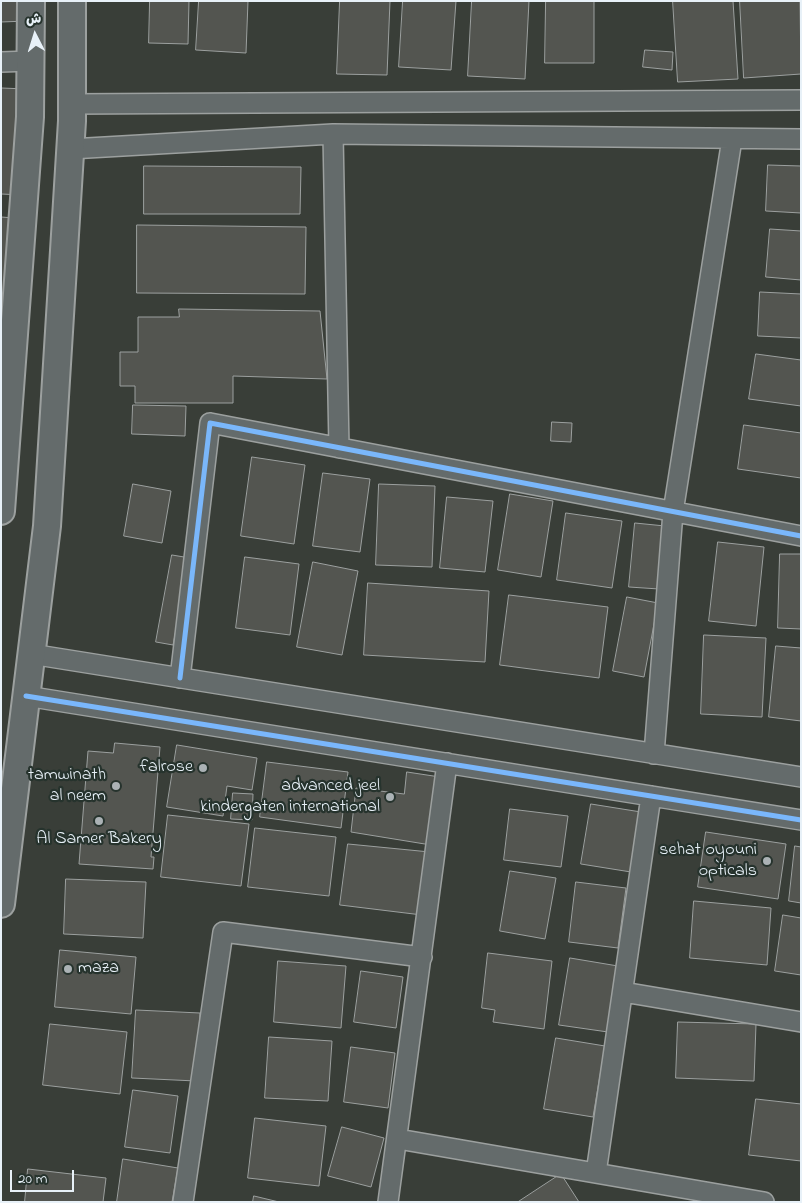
<!DOCTYPE html>
<meta charset="utf-8">
<style>
body{margin:0}
#map{position:relative;width:802px;height:1203px;overflow:hidden;background:#393e38;font-family:"Indie Flower","Playpen Sans Arabic",sans-serif}
canvas{display:block}
.frame{position:absolute;inset:0;border:2px solid #e8f1f8;pointer-events:none}
.north{position:absolute;left:10px;top:10px;width:50px;height:50px;-webkit-text-stroke:4px #26332d;paint-order:stroke;rotate:355deg;font-size:14px;font-weight:700;line-height:20px;text-align:center;color:#e8f1f8}
.north::after{content:'';display:block;margin:auto;width:18px;height:22px;background:#e8f1f8;clip-path:polygon(50% 0,100% 100%,50% 72%,0 100%)}
.scale{position:absolute;left:10px;top:1170px;width:64px;height:22px;box-sizing:border-box;border:2px solid #e8f1f8;border-top:0;padding-left:6px;font-size:15px;line-height:18px;white-space:nowrap;color:#e8f1f8;-webkit-text-stroke:4px #26332d;paint-order:stroke}
</style>
<div id="map">
<canvas width="802" height="1203"></canvas>
<div class="frame"></div>
<div class="north">ش</div>
<div class="scale">20 m</div>
</div>
<script>
const g = document.querySelector('canvas').getContext('2d');
g.lineJoin = 'round';
function fill(path, color) { g.fillStyle = color; g.fill(path, 'evenodd'); }
function stroke(path, color, width, dash) { g.strokeStyle = color; g.lineWidth = width; g.lineCap = dash ? 'butt' : 'round'; g.setLineDash(dash || []); g.stroke(path); }
function label(font, color, halo, rows, align = 'center') {
  g.font = font + ' "Indie Flower",sans-serif'; g.lineWidth = 4.5; g.setLineDash([]); g.textBaseline = 'middle'; g.strokeStyle = halo; g.fillStyle = color; for (const [text, x, y, turn = 0] of rows) {
    g.save(); g.translate(x, y); g.rotate((+turn || 0) * Math.PI / 180); g.textAlign = isNaN(turn) ? turn : align; if (halo) g.strokeText(text, 0, 0); g.fillText(text, 0, 0); g.restore();
  }
}
const building = new Path2D(`
 M1 1H28V21L1 22Z
 M150 1H189L188 44 149 43Z
 M199 1H248L246 53 196 50Z
 M340 1H390L387 75 337 74Z
 M403 1H456L451 70 399 67Z
 M472 1H529L525 79 468 76Z
 M546 1H594V63H545Z
 M673 1H733L738 79 678 82Z
 M740 1H800L801 74 744 78Z
 M645 50 673 52 672 70 643 67Z
 M1 88 26 89 22 195 1 194Z
 M768 165 801 166V213L766 211Z
 M144 166 301 167 300 214H144Z
 M1 217 15 218 1 345Z
 M137 225 306 227 305 294 137 293Z
 M770 229 801 231V280L766 277Z
 M760 292 801 294V338L758 336Z
 M179 309 320 311 327 379 233 376V403H135V386H120V352H138V317H179Z
 M756 354 801 360V406L749 399Z
 M133 405 186 406 185 436 132 434Z
 M552 422 572 423 571 442 551 441Z
 M744 425 801 433V478L738 469Z
 M252 457 305 465 294 544 241 536Z
 M323 473 370 479 360 552 313 546Z
 M133 484 171 491 162 543 124 536Z
 M379 484 435 486 432 567 376 565Z
 M510 494 553 501 541 577 498 570Z
 M447 497 493 501 485 572 440 568Z
 M566 513 622 521 612 588 557 580Z
 M635 523 665 526 659 589 629 587Z
 M718 542 764 547 756 626 709 621Z
 M780 554H801V629L778 628Z
 M172 555 190 558 173 645 156 642Z
 M245 557 299 564 290 635 236 628Z
 M313 562 358 571 342 655 297 647Z
 M368 583 489 591 485 662 364 655Z
 M509 595 608 607 599 678 500 665Z
 M627 597 658 603 644 677 613 671Z
 M704 635 766 638 762 717 701 714Z
 M776 646 801 648V721L769 717Z
 M115 743 160 747 151 857H154L153 869 79 864 88 751 113 753Z
 M177 745 257 758 252 790 227 786 223 816 167 807Z
 M267 762 348 772 341 828 260 817Z
 M407 772 440 777 431 845 351 832 356 788 404 794Z
 M233 793 253 794 252 820 231 819Z
 M591 804 641 812 631 872 581 864Z
 M510 809 568 816 561 867 504 860Z
 M168 815 249 824 241 886 161 877Z
 M255 828 336 837 329 896 248 887Z
 M706 832 786 844 778 899 698 887Z
 M348 844 430 852 422 915 340 905Z
 M795 846 801 847V903L789 901Z
 M510 871 556 878 545 939 500 931Z
 M66 879 146 882 143 938 64 934Z
 M576 882 626 888 618 948 569 942Z
 M694 901 771 908 767 965 690 958Z
 M783 915 801 918V975L775 971Z
 M60 950 136 957 131 1014 55 1007Z
 M488 953 552 961 544 1029 493 1022 495 1010 482 1008Z
 M570 958 618 966 608 1032 559 1025Z
 M278 961 346 966 341 1028 274 1022Z
 M361 971 403 977 396 1028 354 1022Z
 M136 1010 200 1013 196 1081 132 1078Z
 M678 1022 756 1024 754 1081 676 1078Z
 M50 1024 127 1032 120 1094 43 1085Z
 M269 1037 332 1041 328 1101 265 1098Z
 M556 1038 605 1046 593 1117 544 1109Z
 M351 1047 395 1053 388 1108 344 1102Z
 M133 1090 178 1096 170 1153 125 1147Z
 M756 1099 801 1104V1161L749 1155Z
 M255 1118 326 1126 319 1186 248 1178Z
 M342 1127 384 1138 371 1187 328 1176Z
 M123 1159 178 1168 172 1202H117Z
 M28 1169 106 1178 103 1202H25Z
 M561 1174 579 1202H518Z
 M254 1196 279 1202H253Z`);
fill(building, '#535550');
stroke(building, '#9ca09f', 1);
const street = new Path2D(`
 M1 62 31 61
 M72 104 801 100
 M333 134 339 448
 M70 149 333 134 801 139
 M31 654 801 777
 M180 678 210 423 801 536
 M26 696 801 820
 M654 754 673 512 732 139
 M623 992 801 1022
 M398 1139 764 1202
 M596 1173 651 796
 M183 1202 223 932 422 957
 M388 1202 447 763`);
const secondary = new Path2D(`
 M1 511 30 117 31 1
 M1 904 47 526 72 121V1`);
stroke(street, '#9ca09f', 22);
stroke(secondary, '#9ca09f', 30);
stroke(street, '#646b6b', 19);
stroke(secondary, '#646b6b', 26);
stroke(new Path2D(`
 M180 678 210 423 801 536
 M26 696 801 820`), '#7ab7fb', 5);
for (const [x, y, r, color] of [
 [203,768,5,"#abb2b5"],
 [116,786,5,"#abb2b5"],
 [390,797,5,"#abb2b5"],
 [99,821,5,"#abb2b5"],
 [767,861,5,"#abb2b5"],
 [68,969,5,"#abb2b5"]
]) { const dot = new Path2D(); dot.arc(x, y, r, 0, 2 * Math.PI); g.fillStyle = color; g.fill(dot); stroke(dot, '#26332d', 2); }
label('18px', '#e8f1f8', '#26332d', [
 ["falrose",193,768],
 ["tamwinath",106,776],
 ["al neem",106,797],
 ["advanced jeel",380,787],
 ["kindergaten international",380,808],
 ["Al Samer Bakery",99,840,"center"],
 ["sehat oyouni",757,851],
 ["opticals",757,872],
 ["maza",78,969,"left"]
], 'right');
</script>
